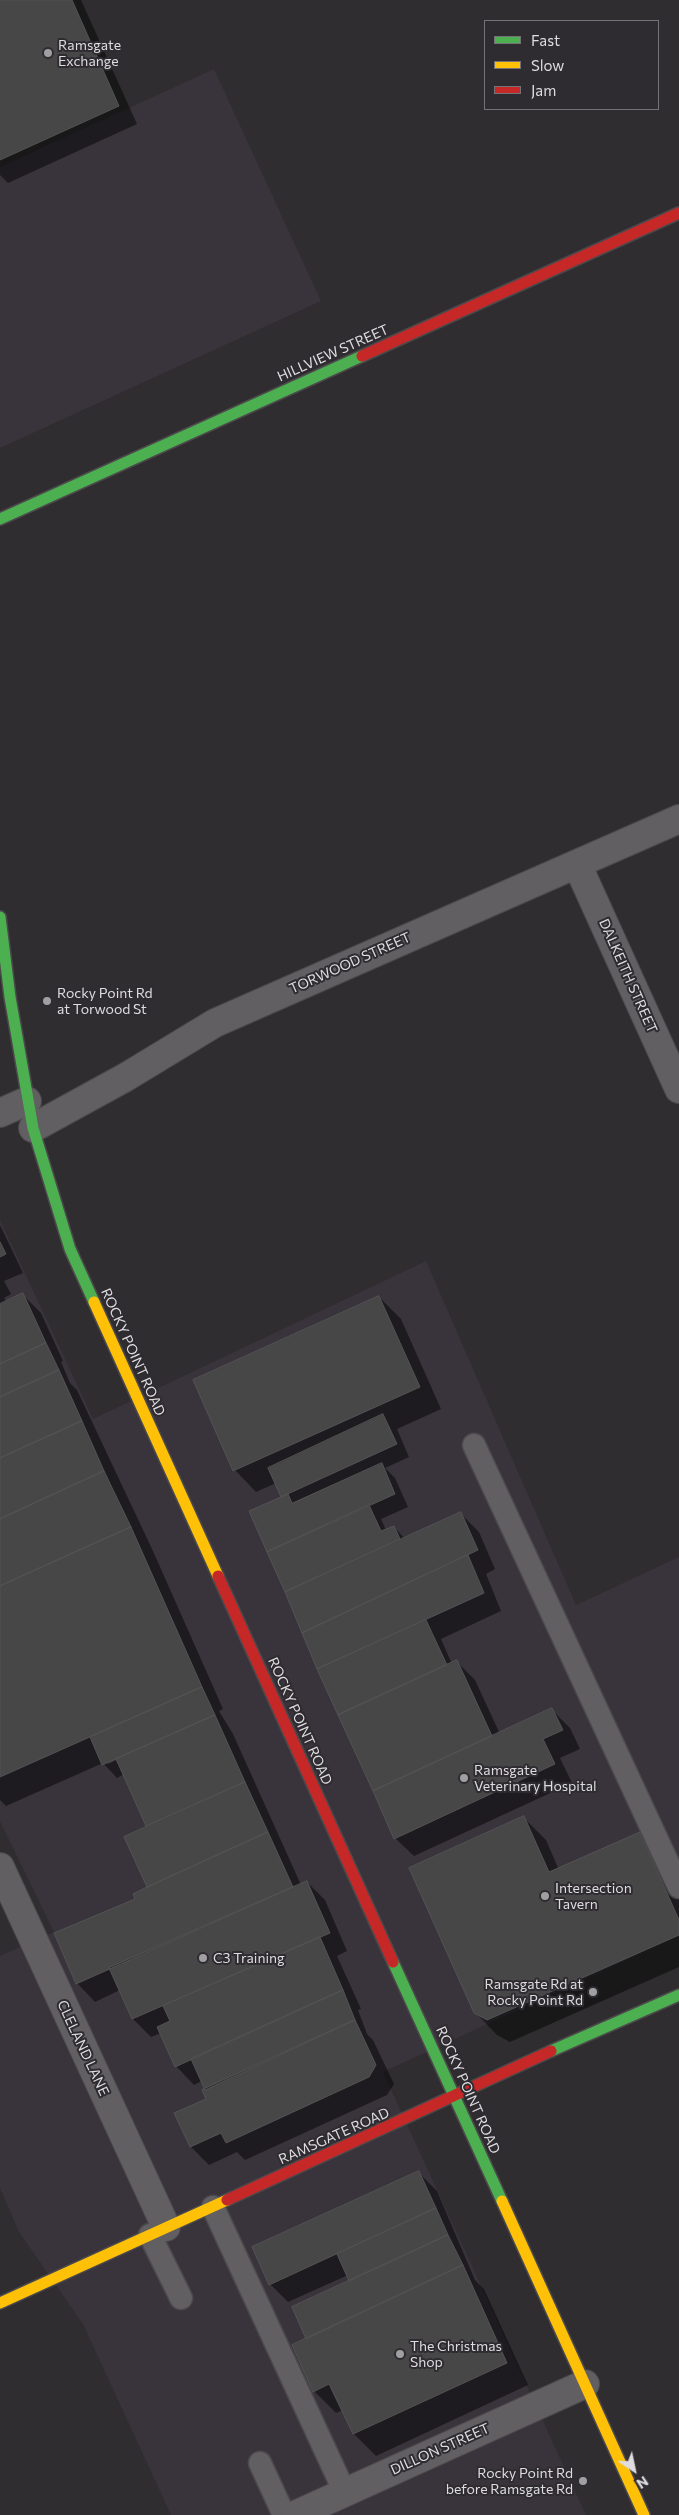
<!DOCTYPE html>
<style>
body{margin:0}
#map{position:relative;width:679px;height:2515px;overflow:hidden;background:#2f2d30;font-family:Commissioner,sans-serif}
canvas{display:block}
.legend{position:absolute;left:484px;top:20px;width:175px;height:90px;box-sizing:border-box;background:#2f2c31;border:1px solid #757277;margin:0;padding:6px 9px;list-style:none;font-size:15px;color:#dedcdf}
.legend li{display:flex;align-items:center;gap:10px;height:25px}
.legend b{width:25px;border:1px solid #757277}
.north{position:absolute;left:609px;top:2445px;width:50px;height:50px;-webkit-text-stroke:4px #2f2c31;paint-order:stroke;rotate:146deg;font-size:14px;font-weight:700;line-height:20px;text-align:center;color:#dedcdf}
.north::after{content:'';display:block;margin:auto;width:18px;height:22px;background:#dedcdf;clip-path:polygon(50% 0,100% 100%,50% 72%,0 100%)}
</style>
<div id="map">
<canvas width="679" height="2515"></canvas>
<ul class="legend">
<li><b style="height:6px;background:#4caf50"></b>Fast</li>
<li><b style="height:6px;background:#ffc107"></b>Slow</li>
<li><b style="height:6px;background:#c62828"></b>Jam</li>
</ul>
<div class="north">N</div>
</div>
<script>
const g = document.querySelector('canvas').getContext('2d');
g.lineJoin = 'round';
function fill(path, color) { g.fillStyle = color; g.fill(path, 'evenodd'); }
function stroke(path, color, width, dash) { g.strokeStyle = color; g.lineWidth = width; g.lineCap = dash ? 'butt' : 'round'; g.setLineDash(dash || []); g.stroke(path); }
function label(font, color, halo, rows, align = 'center') {
  g.font = font + ' Commissioner,sans-serif'; g.lineWidth = 4; g.setLineDash([]); g.textBaseline = 'middle'; g.strokeStyle = halo; g.fillStyle = color; for (const [text, x, y, turn = 0] of rows) {
    g.save(); g.translate(x, y); g.rotate((+turn || 0) * Math.PI / 180); g.textAlign = isNaN(turn) ? turn : align; if (halo) g.strokeText(text, 0, 0); g.fillText(text, 0, 0); g.restore();
  }
}
fill(new Path2D(`
 M214 69 321 301 0 448V167Z
 M0 1220 93 1419 426 1261 576 1605 679 1557V1936L383 2072 586 2515H171L83 2324 19 2232 0 2188V1956L54 1932 0 1821Z`), '#39333c');
fill(new Path2D(`
 M0 0H81L137 124 8 183 0 175Z
 M0 1225 23 1273 4 1281 11 1294 4 1298 7 1302 23 1295 41 1313 63 1361 61 1362 70 1383 77 1390 153 1551 223 1709 219 1711 233 1734 301 1885 307 1882 325 1900 347 1951 337 1956 361 2009 358 2010 367 2034 373 2040 394 2084 387 2095 245 2160 237 2152 209 2165 191 2147 176 2114 208 2099 202 2081 194 2085 176 2066 161 2033 151 2037 133 2019 120 1990 95 2002 77 1983 149 1888 148 1827 124 1774 117 1778 103 1763 6 1806 0 1800ZM117 1757 119 1759 108 1764V1761Z
 M379 1297 401 1319 441 1409 397 1429 409 1457 385 1468 395 1478 408 1507 381 1519 386 1530 394 1527 405 1539 461 1514 479 1532 495 1569 486 1574 501 1611 441 1639 452 1664 457 1662 475 1680 500 1734 552 1710 570 1728 580 1749 560 1758 572 1783 414 1856 395 1838 318 1668 286 1591 283 1498 276 1483 256 1492 235 1470Z
 M524 1818 546 1840 559 1870 640 1834 662 1856 679 1894V1967L510 2042 497 2035 475 2012Z
 M418 2172 437 2191 475 2280 484 2289 528 2385 376 2456 354 2434 343 2410 336 2413 314 2391 351 2281 348 2275 288 2302 270 2284Z`), '#0007');
const building = new Path2D(`
 M0 0H72L119 106 0 160Z
 M0 1242 6 1254 0 1257Z
 M23 1293 46 1343 0 1364V1304Z
 M379 1296 420 1387 233 1471 193 1380Z
 M46 1343 59 1370 0 1397V1364Z
 M59 1370 82 1421 0 1458V1397Z
 M383 1414 397 1444 281 1497 268 1468Z
 M82 1421 104 1471 0 1519V1458Z
 M382 1463 395 1494 267 1552 249 1511 288 1494 292 1503Z
 M104 1471 131 1527 0 1586V1519Z
 M369 1505 381 1531 394 1526 400 1539 285 1592 267 1552Z
 M461 1512 478 1550 302 1633 285 1592Z
 M131 1527 202 1687 0 1777V1586Z
 M468 1555 484 1593 317 1669 302 1633Z
 M426 1620 447 1665 338 1715 317 1669Z
 M457 1660 492 1736 373 1791 338 1715Z
 M202 1687 215 1715 102 1765 90 1737Z
 M552 1708 563 1730 543 1739 555 1764 394 1839 373 1791Z
 M215 1715 245 1782 146 1826 116 1759Z
 M245 1782 268 1832 147 1887 124 1837Z
 M524 1816 549 1872 640 1832 679 1920V1935L487 2020 474 2013 409 1868Z
 M268 1832 293 1887 76 1984 54 1933 135 1899 133 1894 147 1887Z
 M307 1881 330 1933 132 2019 109 1968Z
 M320 1937 343 1990 175 2067 157 2027 170 2021 163 2006Z
 M343 1990 355 2020 205 2090 191 2059Z
 M355 2020 376 2065 369 2077 226 2143 221 2133 190 2147 174 2113 206 2099 202 2090Z
 M419 2171 436 2208 269 2285 252 2247Z
 M436 2208 448 2235 349 2281 337 2254Z
 M448 2235 463 2265 306 2339 292 2307Z
 M463 2265 507 2363 353 2434 329 2384 313 2392 292 2345Z`);
fill(building, '#474748');
stroke(building, '#535354', 1);
const lane = new Path2D(`
 M474 1445 679 1887
 M213 2207 345 2493
 M150 2235 181 2298
 M260 2463 284 2515`);
const street = new Path2D(`
 M577 864 679 1089
 M0 1113 27 1101
 M33 1128 126 1077 215 1023 679 819
 M0 1867 166 2227
 M295 2515 585 2384`);
const fast = new Path2D(`
 M0 519 362 356
 M0 917 10 997 33 1128 70 1249 94 1302
 M393 1962 502 2201
 M551 2051 679 1995`);
const slow = new Path2D(`
 M94 1302 218 1576
 M502 2201 644 2515
 M0 2303 227 2200`);
const jam = new Path2D(`
 M362 356 679 213
 M218 1576 393 1962
 M227 2200 551 2051`);
stroke(lane, '#4b494c', 25);
stroke(street, '#4b494c', 30);
stroke(fast, '#4b494c', 14);
stroke(slow, '#4b494c', 14);
stroke(jam, '#4b494c', 14);
stroke(lane, '#615f61', 22);
stroke(street, '#615f61', 28);
stroke(fast, '#4caf50', 11);
stroke(slow, '#ffc107', 11);
stroke(jam, '#c62828', 11);
for (const [x, y, r, color] of [
 [48,53,5,"#a19fa2"],
 [47,1001,5,"#a19fa2"],
 [464,1778,5,"#a19fa2"],
 [545,1896,5,"#a19fa2"],
 [203,1958,5,"#a19fa2"],
 [593,1992,5,"#a19fa2"],
 [400,2354,5,"#a19fa2"],
 [583,2481,5,"#a19fa2"]
]) { const dot = new Path2D(); dot.arc(x, y, r, 0, 2 * Math.PI); g.fillStyle = color; g.fill(dot); stroke(dot, '#2f2c31', 2); }
label('14px', '#dedcdf', '#2f2c31', [
 ["Ramsgate",58,45],
 ["Exchange",58,61],
 ["Rocky Point Rd",57,993],
 ["at Torwood St",57,1009],
 ["Ramsgate",474,1770],
 ["Veterinary Hospital",474,1786],
 ["Intersection",555,1888],
 ["Tavern",555,1904],
 ["C3 Training",213,1958],
 ["Ramsgate Rd at",583,1984,"right"],
 ["Rocky Point Rd",583,2000,"right"],
 ["The Christmas",410,2346],
 ["Shop",410,2362],
 ["Rocky Point Rd",573,2473,"right"],
 ["before Ramsgate Rd",573,2489,"right"]
], 'left');
label('14px', '#dedcdf', '#2f2c31', [
 ["HILLVIEW STREET",333,353,-24],
 ["TORWOOD STREET",350,963,-24],
 ["DALKEITH STREET",628,976,66],
 ["ROCKY POINT ROAD",133,1352,66],
 ["ROCKY POINT ROAD",300,1721,66],
 ["CLELAND LANE",83,2048,65],
 ["ROCKY POINT ROAD",468,2090,66],
 ["RAMSGATE ROAD",334,2136,-24],
 ["DILLON STREET",440,2449,-24]
]);
</script>
